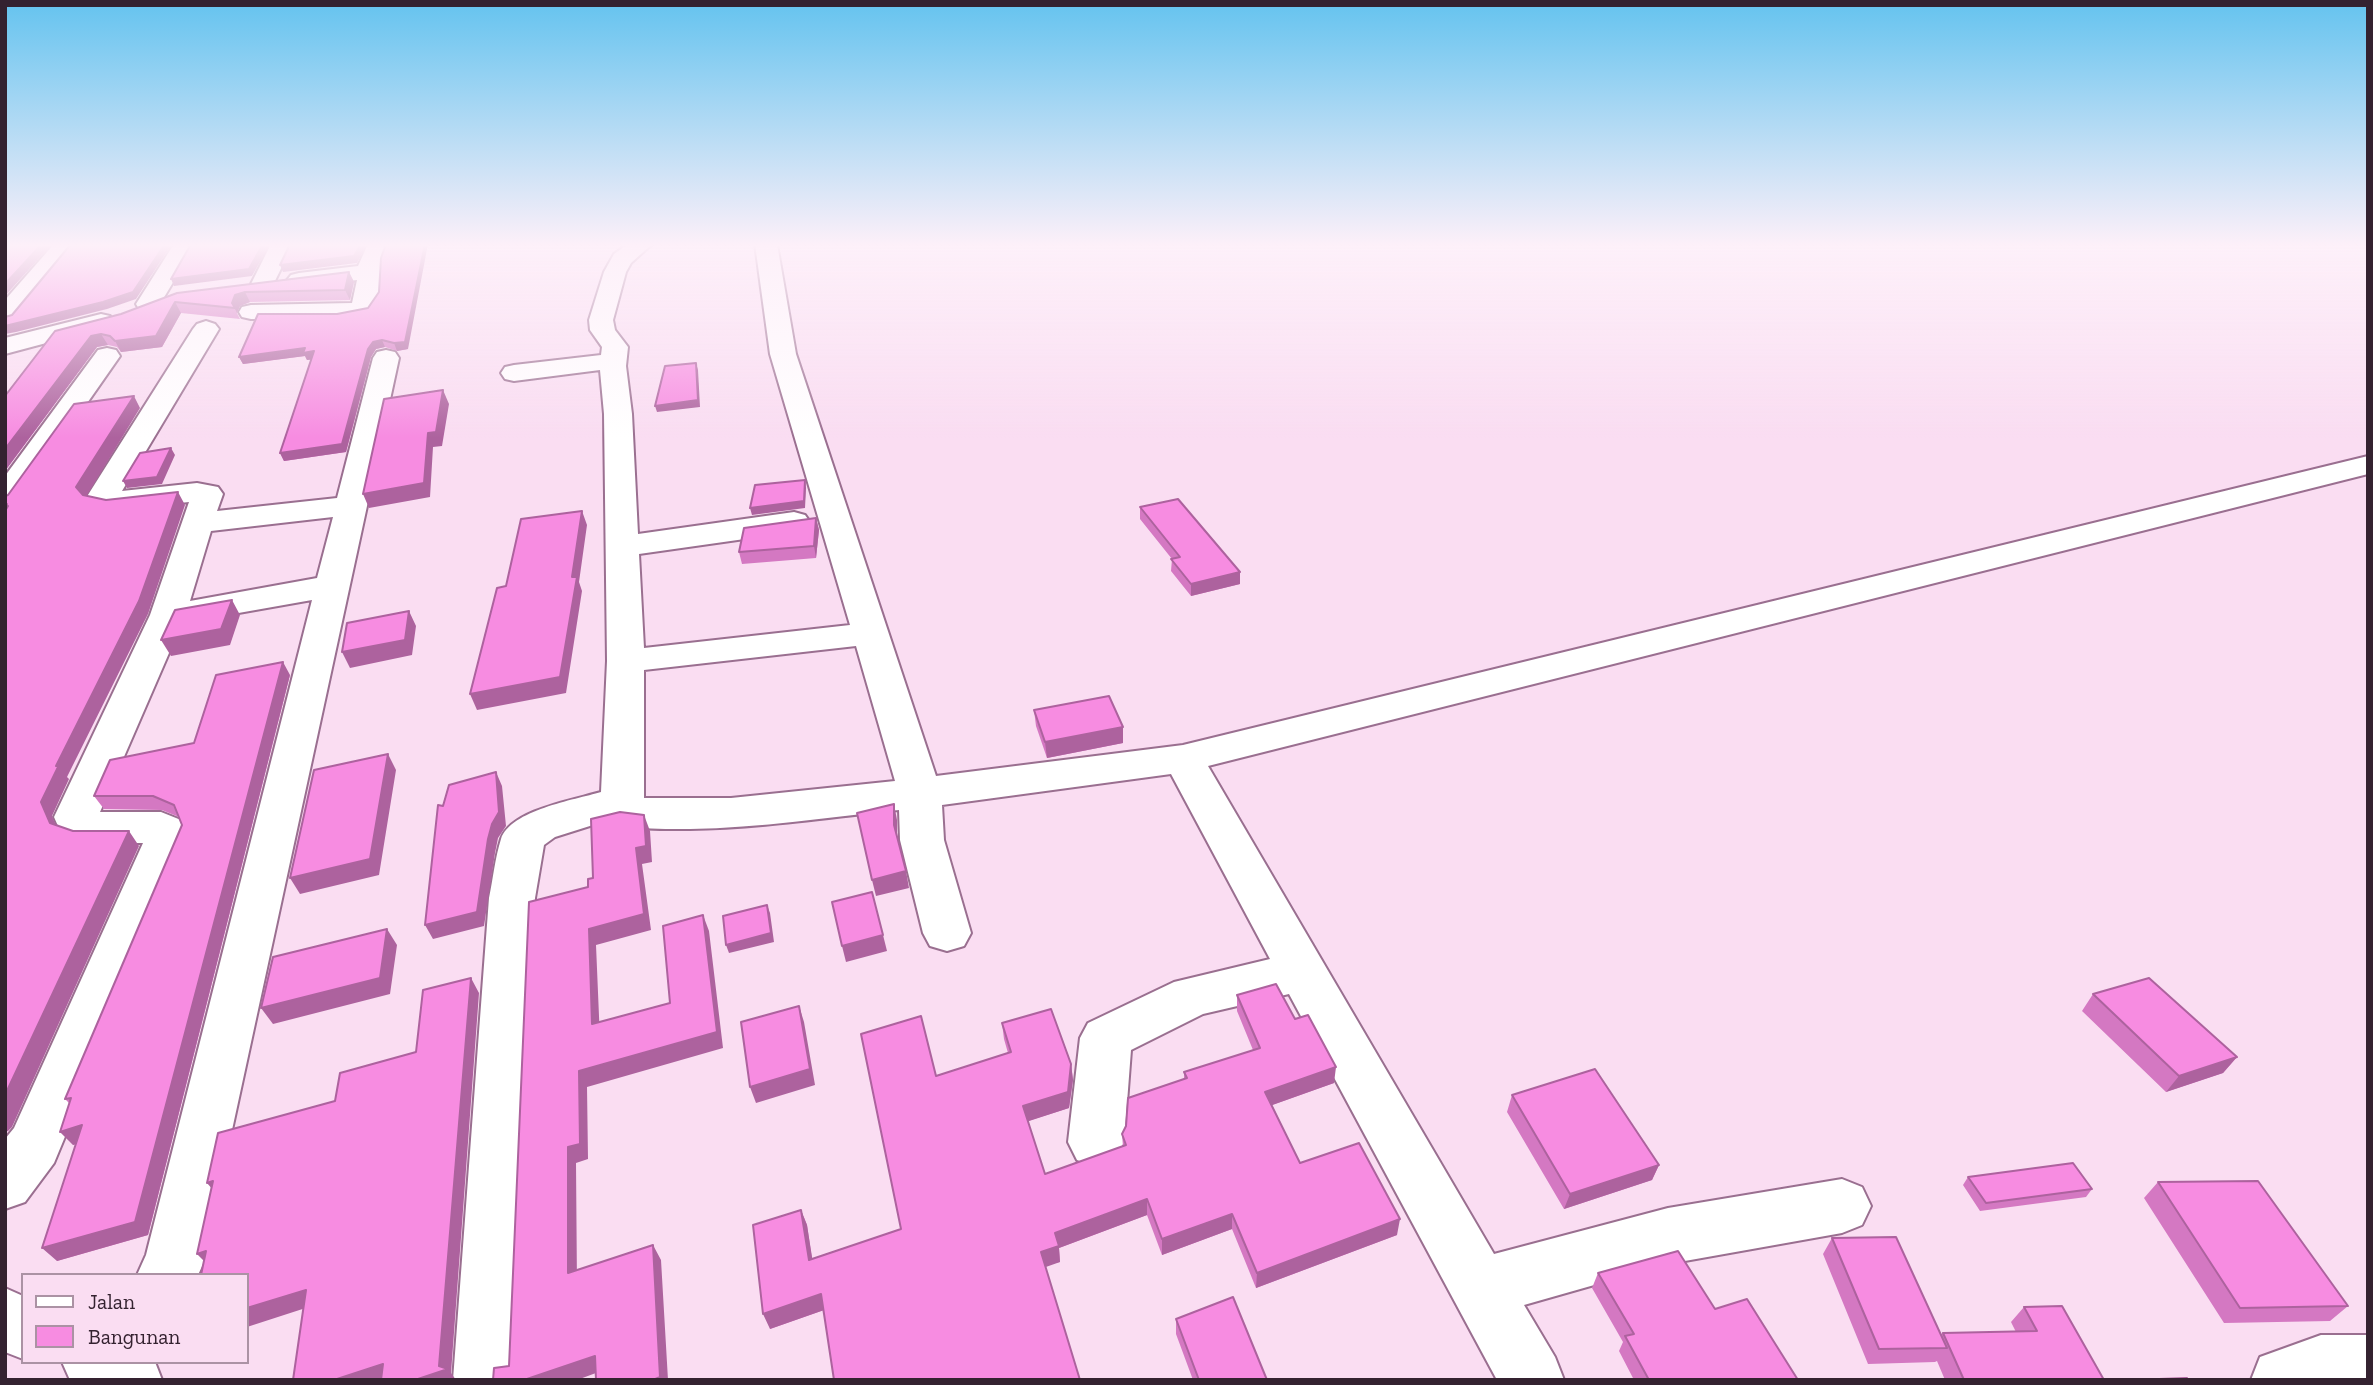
<!DOCTYPE html>
<style>
body{margin:0}
#map{position:relative;width:2373px;height:1385px;overflow:hidden;background:#faddf2;font-family:"Zilla Slab",serif}
canvas{display:block}
.frame{position:absolute;inset:0;border:7px solid #342230;pointer-events:none}
.legend{position:absolute;left:21px;top:1273px;width:228px;height:91px;box-sizing:border-box;background:#faddf2;border:2px solid #ab92a4;margin:0;padding:9px 12px;list-style:none;font-size:21px;color:#342230}
.legend li{display:flex;align-items:center;gap:14px;height:35px}
.legend b{width:35px;border:2px solid #ab92a4}
</style>
<div id="map">
<canvas width="2373" height="1385"></canvas>
<div class="frame"></div>
<ul class="legend">
<li><b style="height:9px;background:#fff"></b>Jalan</li>
<li><b style="height:19px;background:#f78ce1"></b>Bangunan</li>
</ul>
</div>
<script>
const g = document.querySelector('canvas').getContext('2d');
g.lineJoin = 'round';
function stroke(path, color, width, dash) { g.strokeStyle = color; g.lineWidth = width; g.lineCap = dash ? 'butt' : 'round'; g.setLineDash(dash || []); g.stroke(path); }
function fill(path, color) { g.fillStyle = color; g.fill(path, 'evenodd'); }
const minor = new Path2D(`
 M54 244H77L14 321 5 323V300Z
 M174 244H196L157 309 148 311 139 309 136 304Z
 M271 244H293L271 289H255L251 284Z
 M368 244H390L381 264 379 299 369 314 340 319H251L242 317 239 312 242 307 251 305 352 303 357 280 299 287 291 285 287 280 291 275 299 273 358 266Z
 M628 244 651 245 631 263 626 272 613 320 615 330 628 347 626 366 632 414 638 534 794 512 805 515 810 522 805 529 794 532 639 554 644 648 850 625 770 354 755 244H777L796 354 936 776 1183 745 2368 456V474L1208 766 1494 1254 1668 1208 1842 1179 1862 1187 1871 1206 1862 1225 1842 1233 1668 1264 1524 1305 1555 1357 1564 1380H1497L1289 994 1203 1014 1131 1050 1124 1142 1115 1160 1096 1167 1077 1160 1068 1142 1080 1038 1088 1023 1174 982 1270 959 1171 774 942 805 944 840 971 933 964 946 947 951 930 946 923 933 900 840 899 810C830 817 760 828 690 829 664 829 640 830 615 823L612 819 555 837 544 845 535 898 517 1380H453L489 898C493 879 495 858 501 839 511 810 574 800 601 792L607 661 604 414 600 370 514 381 505 379 501 373 505 367 514 365 601 355 602 347 590 330 589 320 604 272 614 254ZM856 646 895 781 731 798H644V670Z
 M101 314 110 316 113 321 110 326 5 354V338Z
 M206 321 215 324 219 329 122 491 197 483 218 487 223 494 217 511 337 498 373 358 377 352 386 350 395 352 399 358 203 1264 198 1275H137L146 1255 312 600 182 623 100 812H161L181 820 189 838 54 1163 25 1202 5 1209V1139L14 1128 143 843H85L62 835 54 817 150 615 189 502 113 510 91 505 86 498 193 329 197 324ZM333 517 317 578 190 601 211 531Z
 M107 348 116 350 120 356 16 505 5 507V476L98 350Z
 M2321 1335H2368V1380H2251L2260 1357Z`);
const tertiary = new Path2D(`
 M5 1288 23 1296V1359L5 1352Z
 M62 1362H155L162 1380H70Z`);
stroke(minor, '#9a6f90', 4);
stroke(tertiary, '#9a6f90', 4);
fill(minor, '#fff');
fill(tertiary, '#fff');
fill(new Path2D(`
 M349 272 354 282 350 300 250 302 240 306 237 313 240 319 181 313 162 347 121 352 117 347 108 345 97 347 5 471V396L121 314 177 293Z
 M379 292 408 349 397 351 385 347 376 349 371 357 346 452 284 461 280 453 312 359 307 360 305 356 243 364 239 357 337 314 368 308Z
 M1140 507 1240 584 1191 596 1171 571 1172 559 1140 519Z
 M816 518 819 530 816 558 742 564 739 552Z
 M290 675 148 1235 57 1261 76 1144 73 1145 69 1103 65 1099 182 825 179 817 162 810 104 809 94 796 194 743Z
 M1034 710 1123 727V743L1047 758 1036 726Z
 M2093 994 2237 1057 2223 1073 2166 1092 2082 1011Z
 M1237 995 1295 1019 1334 1083 1272 1105 1300 1163 1397 1235 1256 1288 1232 1229 1162 1255 1147 1215 1059 1248 1060 1262 824 1310 770 1329 801 1210 807 1225 812 1259 901 1229 936 1076 1008 1053 1004 1039 1002 1023 1071 1064 1073 1080 1069 1108 1028 1121 1045 1174 1123 1147 1122 1134 1184 1079V1072L1253 1050 1237 1011Z
 M1512 1095 1659 1165 1652 1180 1564 1209 1507 1112Z
 M1968 1177 2092 1189 2086 1197 1980 1211 1963 1185Z
 M2158 1182 2348 1306 2330 1321 2224 1323 2144 1198Z
 M1832 1238 1941 1334 1943 1333 2016 1332 2011 1322 2024 1307 2104 1380H1945L1937 1361 1935 1362 1868 1364 1823 1254Z
 M1598 1273 1715 1309 1798 1380H1634L1619 1351 1623 1342 1592 1288Z
 M1176 1319 1267 1380H1193L1176 1334Z`), '#d478c2');
fill(new Path2D(`
 M42 244H52L5 296V284Z
 M165 244H172L136 299 107 309 16 332 5 334V326Z
 M263 244H270L252 276 174 286 171 279Z
 M361 244H367L357 263 283 272 280 265Z
 M425 244H428L408 349 397 351 394 343Z
 M349 272 354 282 350 300 345 290Z
 M245 292 250 302 240 306 237 313 232 303 235 295Z
 M175 302 181 313 162 347 121 352 115 341Z
 M101 334 108 345 97 347 5 471V449L91 336Z
 M382 340 385 347 376 349 371 357 346 452 284 461 280 453 373 342Z
 M305 348 314 351 318 359 307 360 305 356 243 364 239 357Z
 M696 363 698 370 700 407 657 412 655 406Z
 M443 390 449 404 442 446 433 447 430 497 369 508 363 494 428 433Z
 M134 396 140 408 84 500 76 487Z
 M171 448 175 455 162 484 127 488 123 481Z
 M805 480 806 488 805 508 752 515 750 508Z
 M178 492 185 505 148 614 67 777 69 779 52 816 61 837 50 823 41 802 56 766Z
 M582 511 587 525 579 582 582 591 566 693 477 710 470 694 572 577Z
 M816 518 819 530 816 558 814 546Z
 M1240 572V584L1191 596V584Z
 M232 600 240 615 230 645 171 656 161 640Z
 M409 611 416 626 412 655 350 668 342 652Z
 M283 662 290 675 148 1235 57 1261 42 1248Z
 M1123 727V743L1047 758 1045 742Z
 M388 754 396 770 379 875 300 894 290 878Z
 M496 772 502 786 506 826 498 838 495 853 484 926 433 939 425 925Z
 M894 804 897 820V841L894 825Z
 M644 815 650 831 652 862 642 864 651 930 596 945 600 1040 592 1024 589 929 636 848Z
 M129 831 139 846 12 1127 8 1131 5 1132V1095Z
 M906 871 909 888 876 896 872 880Z
 M767 905 770 913 774 942 729 953 726 945Z
 M703 915 709 931 723 1048 587 1087 588 1159 576 1163 577 1288 568 1273V1147L579 1071 717 1032Z
 M387 929 397 945 390 994 273 1024 261 1008Z
 M883 935 887 951 846 962 842 946Z
 M471 978 479 993 451 1373 456 1380H415L439 1366Z
 M799 1006 804 1022 815 1085 756 1103 750 1087Z
 M2237 1057 2223 1073 2166 1092 2179 1076Z
 M1071 1064 1073 1080 1069 1108 1026 1122 1023 1106Z
 M1336 1067 1334 1083 1264 1108 1265 1092Z
 M82 1125 95 1139 73 1145 60 1132Z
 M1659 1165 1652 1180 1564 1209 1570 1194Z
 M213 1181 220 1198 207 1183Z
 M1147 1199V1215L1059 1248 1060 1262 1043 1268 1041 1252 1055 1233Z
 M801 1210 807 1225 815 1276 809 1260Z
 M1232 1214V1229L1162 1255V1239Z
 M1400 1219 1397 1235 1256 1288 1257 1273Z
 M653 1245 661 1260 668 1380H653Z
 M206 1251 212 1269 197 1254Z
 M306 1290 318 1304 247 1327V1308Z
 M821 1294 827 1309 770 1329 763 1314Z
 M595 1356 604 1370 577 1380H524Z
 M383 1364 388 1380H334Z`), '#ad629e');
const building = new Path2D(`
 M5 244H42L5 284Z
 M71 244H165L133 292 103 302 5 326V317L12 315Z
 M191 244H263L249 269 171 279Z
 M290 244H361L354 256 280 265Z
 M386 244H425L405 342 394 343 382 340 373 342 368 349 342 444 280 453 314 351 303 353 305 348 239 357 258 314H337L368 308 379 292 381 258Z
 M349 272 345 290 245 292 235 295 232 303 235 308 175 302 156 336 115 341 110 336 101 334 91 336 5 449V396L55 331 121 314 177 293Z
 M696 363 698 400 655 406 665 366Z
 M443 390 436 432 428 433 424 483 363 494 384 399Z
 M134 396 76 487 83 495 106 500 178 492 139 601 56 766 59 765 41 802 50 823 73 831H129L5 1095V511L8 506 5 507 7 504 5 505V496L8 495 74 404Z
 M171 448 157 477 123 481 140 453Z
 M805 480 804 501 750 508 755 485Z
 M1178 499 1240 572 1191 584 1171 559 1180 557 1140 507Z
 M582 511 572 577H577L560 677 470 694 497 588 506 586 521 519Z
 M816 518 814 546 739 552 744 528Z
 M232 600 221 629 161 640 175 610Z
 M409 611 405 640 342 652 347 623Z
 M283 662 135 1222 42 1248 82 1125 60 1132 71 1098 65 1099 182 825 174 805 153 796H94L110 760 194 743 216 675Z
 M1109 696 1123 727 1045 742 1034 710Z
 M388 754 370 859 290 878 314 770Z
 M496 772 499 812 492 824 488 839 477 912 425 925 438 805 443 806 449 785Z
 M894 804V825L906 871 872 880 857 813Z
 M620 812 644 815 646 846 636 848 644 914 589 929 592 1024 670 1003 663 926 703 915 717 1032 579 1071 580 1144 568 1147V1273L653 1245 660 1377 653 1380H596L595 1356 524 1380H493L494 1368 509 1366 529 902 588 887V879L593 878 591 819Z
 M872 892 883 935 842 946 832 902Z
 M767 905 771 933 726 945 723 916Z
 M387 929 380 978 261 1008 273 957Z
 M471 978 439 1366 448 1369 415 1380H381L383 1364 334 1380H293L306 1290 247 1308V1275H201L206 1251 197 1254 213 1181 207 1183 218 1133 335 1101 340 1073 416 1052 423 990Z
 M2149 978 2237 1057 2179 1076 2093 994Z
 M1276 984 1295 1019 1308 1015 1336 1067 1265 1092 1300 1163 1359 1143 1400 1219 1257 1273 1232 1214 1162 1239 1147 1199 1055 1233 1059 1246 1041 1252 1080 1380H834L821 1294 763 1314 753 1225 801 1210 809 1260 901 1229 861 1034 921 1016 936 1076 1011 1052 1002 1023 1051 1009 1071 1064 1068 1092 1023 1106 1045 1174 1126 1145 1122 1134 1126 1126 1128 1098 1187 1078 1184 1072 1260 1048 1237 995Z
 M799 1006 810 1069 750 1087 741 1022Z
 M1595 1069 1659 1165 1570 1194 1512 1095Z
 M2073 1163 2092 1189 1986 1203 1968 1177Z
 M2258 1181 2348 1306 2240 1308 2158 1182Z
 M1896 1237 1947 1348 1879 1349 1832 1238Z
 M1678 1251 1715 1309 1747 1299 1798 1380H1649L1625 1336 1634 1334 1598 1273Z
 M1233 1297 1267 1380H1199L1176 1319Z
 M2062 1306 2104 1380H1964L1943 1333 2037 1331 2024 1307Z
 M2187 1378 2188 1380H2131Z`);
fill(building, '#f78ce1');
stroke(building, '#ad629e', 2);
const sky = g.createLinearGradient(0, 0, 0, 438);
sky.addColorStop(0, '#64c3ef');
sky.addColorStop(0.56, '#fdf0f9');
sky.addColorStop(1, '#fdf0f900');
g.fillStyle = sky;
g.fillRect(0, 0, 2373, 438);
</script>
